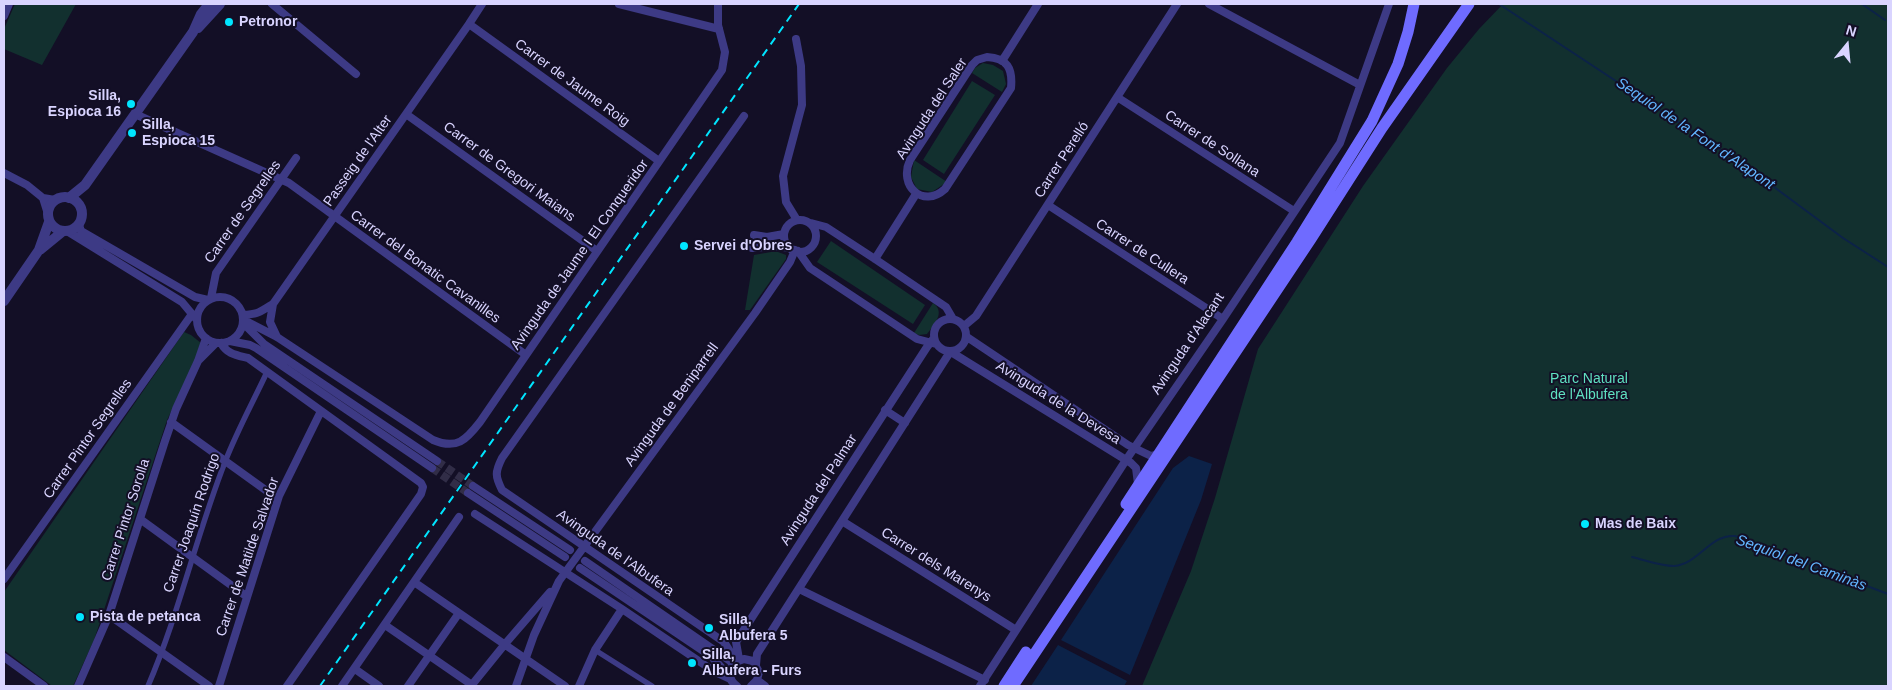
<!DOCTYPE html>
<meta charset="utf-8">
<style>
body{margin:0}
#map{position:relative;width:1892px;height:690px;overflow:hidden;background:#130f26;font-family:Helvetica,sans-serif}
canvas{display:block}
.frame{position:absolute;inset:0;border:5px solid #d9d4ff;pointer-events:none}
.north{position:absolute;left:1822px;top:20px;width:50px;height:50px;-webkit-text-stroke:4px #130f26;paint-order:stroke;rotate:17deg;font-size:14px;font-weight:700;line-height:20px;text-align:center;color:#d9d4ff}
.north::after{content:'';display:block;margin:auto;width:18px;height:22px;background:#d9d4ff;clip-path:polygon(50% 0,100% 100%,50% 72%,0 100%)}
</style>
<div id="map">
<canvas width="1892" height="690"></canvas>
<div class="frame"></div>
<div class="north">N</div>
</div>
<script>
const g = document.querySelector('canvas').getContext('2d');
g.lineJoin = 'round';
function fill(path, color) { g.fillStyle = color; g.fill(path, 'evenodd'); }
function stroke(path, color, width, dash) { g.strokeStyle = color; g.lineWidth = width; g.lineCap = dash ? 'butt' : 'round'; g.setLineDash(dash || []); g.stroke(path); }
function label(font, color, halo, rows, align = 'center') {
  g.font = font + ' Helvetica,sans-serif'; g.lineWidth = 4; g.setLineDash([]); g.textBaseline = 'middle'; g.strokeStyle = halo; g.fillStyle = color; for (const [text, x, y, turn = 0] of rows) {
    g.save(); g.translate(x, y); g.rotate((+turn || 0) * Math.PI / 180); g.textAlign = isNaN(turn) ? turn : align; if (halo) g.strokeText(text, 0, 0); g.fillText(text, 0, 0); g.restore();
  }
}
fill(new Path2D(`
 M15 4H76L42 65 4 49V29Z
 M1503 4H1888V686H1142L1191 571 1215 498 1258 349 1363 186 1447 68 1479 29Z
 M983 63 993 65 1003 71 1006 84 1002 92 972 73 975 68Z
 M972 81 995 95 944 174 923 160Z
 M914 160 947 182 932 192 917 189 911 177Z
 M831 241 925 305 913 324 817 262Z
 M771 252H778L786 255V259L750 310H745L754 255Z
 M933 303C946 312 934 325 927 334L919 335 914 333Z
 M184 332 191 335 201 343V349L167 420 94 640 73 686H52L4 650V592Z`), '#12302f');
fill(new Path2D(`
 M1189 456 1212 464 1201 500 1130 675 1061 640 1173 468Z
 M1058 645 1127 681 1124 686H1031Z`), '#0c2248');
stroke(new Path2D(`
 M1499 4 1751 170 1843 238 1888 267
 M1862 4 1885 20
 M1632 557C1645 560 1660 566 1674 566 1699 564 1710 534 1735 536L1888 594`), '#0c2248', 2);
stroke(new Path2D(`
 M437 461 473 486
 M432 468 468 493`), '#312d47', 8, [8, 4]);
stroke(new Path2D(`
 M595 650 652 686
 M148 686C179 614 196 536 225 462 237 431 253 402 267 372`), '#3d3a85', 5.5);
stroke(new Path2D(`
 M272 4 356 74
 M619 4 719 29
 M1209 4 1360 85
 M4 16 9 4
 M469 24 659 161
 M796 39 801 66 802 105 783 176 786 202 797 220
 M987 57C1007 58 1013 68 1011 88L945 189C923 209 898 186 910 160L972 65 977 60Z
 M1002 61 1038 4
 M1117 97 1294 211
 M135 114 289 183 526 355
 M406 114 597 251
 M4 173 27 185 43 198 55 200
 M43 198 48 214
 M1048 205 1223 319
 M784 236a16 16 0 1 1 32 0a16 16 0 1 1-32 0Z
 M811 223 826 227 875 259 946 307 953 319
 M79 225 81 231 195 297 208 300
 M67 231 182 302 197 320
 M754 235 767 237 784 234
 M752 248 776 246 790 248
 M798 251 810 268 917 339 936 344
 M875 259 916 194
 M197 320a23 23 0 1 1 46 0a23 23 0 1 1-46 0Z
 M211 298 216 273 296 158
 M273 304 270 322 277 337
 M243 315C260 314 259 312 273 304L469 24 482 4
 M934 335a16 16 0 1 1 32 0a16 16 0 1 1-32 0Z
 M244 320 277 337 433 440C457 450 466 440 480 422L722 70 725 52 718 25V4
 M244 324 264 344 437 461
 M964 326 976 316 1177 4
 M967 337 1128 445 1151 456 1158 454
 M230 341 250 345 256 348 432 468
 M221 343C227 354 236 355 248 358L421 483 423 487 421 494 287 686
 M951 352 1131 463 1136 468 1138 484
 M199 360 216 343
 M885 410 905 423
 M171 422 278 499
 M473 486 570 550
 M468 493 565 557
 M475 514 622 609 715 672 730 679
 M140 519 246 596
 M842 521 1016 630
 M585 561 733 663
 M580 568 712 657 729 676
 M4 579 192 314
 M414 582 565 686
 M799 589 985 680
 M109 615 209 686
 M385 625 472 685
 M4 657 44 686
 M739 659 736 642 927 347 934 338
 M736 661 724 642 502 490C495 476 495 472 502 458L744 116
 M756 665 757 654 950 352
 M355 669 379 686
 M757 680 765 686
 M78 686 109 615 165 441 176 409 198 361 206 338
 M219 686 279 496 321 411
 M342 686 459 517
 M408 686 459 613
 M471 686 505 644 550 592
 M516 686 534 635 559 581 755 313 790 262 795 250
 M579 686 595 650 622 609
 M737 686C728 680 728 672 733 663L744 659 753 661 759 672 757 680 751 686
 M980 686 1126 460 1223 319 1340 143 1389 4`), '#3d3a85', 8);
stroke(new Path2D(`
 M198 28 220 4
 M48 214a17 17 0 1 1 34 0a17 17 0 1 1-34 0Z
 M69 198 85 185 193 32 201 14 209 4
 M40 250 62 232
 M4 301 39 250 49 222`), '#3d3a85', 10);
stroke(new Path2D(`
 M1126 504 1297 242 1372 121 1398 64 1408 32 1414 4
 M1004 686 1026 652
 M1013 686 1311 239 1382 128 1469 4`), '#6f6bff', 11);
stroke(new Path2D(`
 M320 686 799 4`), '#00e5ff', 2, [8, 6]);
for (const [x, y, r, color] of [
 [229,22,5,"#00e5ff"],
 [131,104,5,"#00e5ff"],
 [132,133,5,"#00e5ff"],
 [684,246,5,"#00e5ff"],
 [1585,524,5,"#00e5ff"],
 [80,617,5,"#00e5ff"],
 [709,628,5,"#00e5ff"],
 [692,663,5,"#00e5ff"]
]) { const dot = new Path2D(); dot.arc(x, y, r, 0, 2 * Math.PI); g.fillStyle = color; g.fill(dot); stroke(dot, '#130f26', 2); }
label('bold 14px', '#d9d4ff', '#130f26', [
 ["Petronor",239,22],
 ["Silla,",121,96,"right"],
 ["Espioca 16",121,112,"right"],
 ["Silla,",142,125],
 ["Espioca 15",142,141],
 ["Servei d'Obres",694,246],
 ["Mas de Baix",1595,524],
 ["Pista de petanca",90,617],
 ["Silla,",719,620],
 ["Albufera 5",719,636],
 ["Silla,",702,655],
 ["Albufera - Furs",702,671]
], 'left');
label('14px', '#d9d4ff', '#130f26', [
 ["Carrer de Jaume Roig",572,83,36],
 ["Avinguda del Saler",932,109,-57],
 ["Carrer de Sollana",1212,144,33],
 ["Carrer Perelló",1062,160,-57],
 ["Passeig de l'Alter",358,161,-55],
 ["Carrer de Gregori Maians",509,172,36],
 ["Carrer de Segrelles",243,212,-55],
 ["Carrer de Cullera",1142,252,33],
 ["Avinguda de Jaume I El Conqueridor",580,255,-55],
 ["Carrer del Bonatic Cavanilles",425,267,36],
 ["Avinguda d'Alacant",1188,344,-56],
 ["Avinguda de la Devesa",1058,403,32],
 ["Avinguda de Beniparrell",672,405,-54],
 ["Carrer Pintor Segrelles",88,439,-55],
 ["Avinguda del Palmar",819,490,-57],
 ["Carrer Pintor Sorolla",126,520,-72],
 ["Carrer Joaquín Rodrigo",192,523,-71],
 ["Avinguda de l'Albufera",615,553,35],
 ["Carrer de Matilde Salvador",248,557,-71],
 ["Carrer dels Marenys",936,565,32]
]);
label('14px', '#5fe0c0', '#130f26', [
 ["Parc Natural",1589,379],
 ["de l'Albufera",1589,395]
]);
label('italic 15px', '#62b6ff', '#130f26', [
 ["Sequiol de la Font d’Alapont",1695,134,34],
 ["Sequiol del Caminàs",1801,563,20]
]);
</script>
